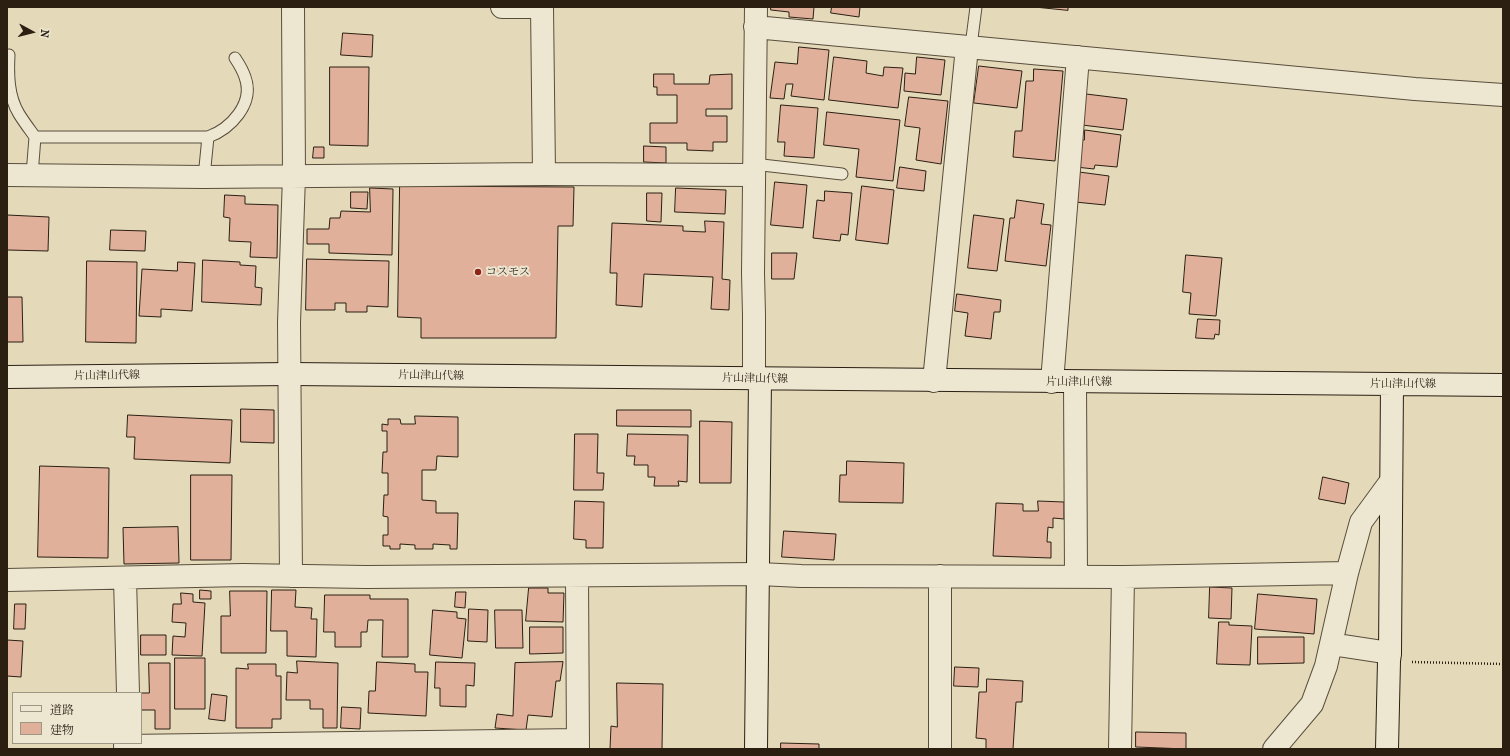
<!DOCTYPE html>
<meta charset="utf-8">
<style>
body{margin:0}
#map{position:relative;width:1510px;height:756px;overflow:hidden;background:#e4daba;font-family:"IM FELL French Canon","Noto Serif JP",serif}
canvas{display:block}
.frame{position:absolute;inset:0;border:8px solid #2b1f12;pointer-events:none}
.legend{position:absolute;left:12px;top:692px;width:130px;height:52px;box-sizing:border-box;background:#ede7d2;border:1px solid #9f9785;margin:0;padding:5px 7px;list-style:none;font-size:12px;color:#2b1f12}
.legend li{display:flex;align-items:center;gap:8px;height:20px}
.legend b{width:20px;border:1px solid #9f9785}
.north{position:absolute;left:12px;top:12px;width:40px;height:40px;-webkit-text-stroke:3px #ede7d2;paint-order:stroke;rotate:97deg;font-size:11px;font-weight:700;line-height:16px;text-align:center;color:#2b1f12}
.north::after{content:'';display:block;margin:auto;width:14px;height:18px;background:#2b1f12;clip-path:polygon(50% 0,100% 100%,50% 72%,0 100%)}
</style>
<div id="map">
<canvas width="1510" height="756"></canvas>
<div class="frame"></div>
<ul class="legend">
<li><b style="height:5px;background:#ede7d2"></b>道路</li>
<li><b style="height:11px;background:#e0b09b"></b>建物</li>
</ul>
<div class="north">N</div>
</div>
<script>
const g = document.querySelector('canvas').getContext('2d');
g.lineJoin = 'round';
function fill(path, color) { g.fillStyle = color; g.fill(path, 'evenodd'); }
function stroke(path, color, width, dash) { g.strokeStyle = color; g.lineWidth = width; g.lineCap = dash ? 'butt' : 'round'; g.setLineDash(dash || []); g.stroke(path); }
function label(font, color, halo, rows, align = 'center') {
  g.font = font + ' "IM FELL French Canon","Noto Serif JP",serif'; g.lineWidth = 4; g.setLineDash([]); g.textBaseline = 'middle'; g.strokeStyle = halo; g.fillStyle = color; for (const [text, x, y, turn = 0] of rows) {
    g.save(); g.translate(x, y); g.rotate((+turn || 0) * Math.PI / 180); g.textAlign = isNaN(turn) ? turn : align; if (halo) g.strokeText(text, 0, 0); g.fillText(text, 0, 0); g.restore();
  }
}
const building = new Path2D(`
 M771 7H814L813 19 789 17V12L771 10Z
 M832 7H860L859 17 831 13Z
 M1035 7H1068V10Z
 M343 33 373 35 372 57 341 55Z
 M799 47 829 50 824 100 791 96 793 84H786L784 99 770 98 775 62 797 64Z
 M834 57 867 61 866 73 883 76 884 67 903 68 898 108 829 100Z
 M917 57 945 60 941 95 904 91 905 73 915 74Z
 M979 66 1022 71 1017 108 974 103Z
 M330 67H369L368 146 330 145Z
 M1034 69 1063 71 1055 161 1013 157 1015 131H1022L1026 81H1033Z
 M654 74H674V84H709L710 75 732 74V109H706V116H727V142H713V151L687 150V143H650V123H677V95H657V87H654Z
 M1086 94 1127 99 1123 130 1082 125Z
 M909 97 948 101 941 164 916 160 920 128 905 126Z
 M781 105 818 108 814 158 784 156 785 142H778Z
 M827 112 900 120 893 181 856 177 859 149 824 145Z
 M1085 130 1121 135 1117 167 1095 165 1094 169 1076 167 1079 140H1084Z
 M644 146 666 147V163L644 162Z
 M314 147H324V158H313Z
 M900 167 926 171 924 191 897 188Z
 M1079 172 1109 176 1105 205 1075 202Z
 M775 182 807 185 803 228 771 225Z
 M400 186 574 187 573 226H558L556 338H421V318L398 317Z
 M862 186 894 190 888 244 856 240Z
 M370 188 393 189 392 255 329 253V244H307V229H329L330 218H340L341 211 370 212Z
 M676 188 726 190 725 214 675 212Z
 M825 191 852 193 848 235 841 234 840 241 813 238 817 200 824 201Z
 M351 192H368L367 209 351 208Z
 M647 193H662L661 222 647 221Z
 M225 195 245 196V204L278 205 277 258 250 257 251 242 229 241 230 218 224 217Z
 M1017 200 1044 204 1041 224 1051 225 1046 266 1005 261 1010 218H1014Z
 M7 215 49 217 48 251 7 250Z
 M974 215 1004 219 997 271 968 268Z
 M705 221 724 222 722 279 730 280 729 310 711 309 713 277 644 274 642 307 616 305 617 273H610L612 223 683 226V231L705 232Z
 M111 230 146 231 145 251 110 250Z
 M772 253H797L794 279H772Z
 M1186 255 1222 258 1216 316 1189 314 1191 293 1183 292Z
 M307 259 389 261 388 307 367 306V312H346V303H335V310H306Z
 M203 260 240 262V265L256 266 255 287 262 288 261 305 202 302Z
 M87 261 137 262 136 343 86 342Z
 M178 262 195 263 192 311 161 309V317L139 316 142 269 177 271Z
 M957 294 1001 300 1000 312H994L991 339 965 336 968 313 955 311Z
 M7 297H22L23 342H7Z
 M1198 319 1220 320 1219 335 1215 334 1214 339 1196 338Z
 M241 409 274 410V443L241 442Z
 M617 410H691V427L617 426Z
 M128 415 232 420 230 463 134 459 135 437H127Z
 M415 416 458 417V457L437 456 436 470H422V500L436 501V513H458L457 549H450V545L433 544V549H415V545L400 544V549H390V546H383V535H388V517L383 516 384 495H388V473H382L383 452H387V431H382V424L388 425V419H400L401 424H415Z
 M700 421 732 422 731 483H700Z
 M575 434H598L597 473H604L603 490H574Z
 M628 434 688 435 687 482 678 481 679 486H654L655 477H648V465H634L635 456H627Z
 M847 461 904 463 903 503 839 502 840 475H846Z
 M40 466 109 468 108 558 38 557Z
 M191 475H232L231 560H191Z
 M1323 477 1349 483 1345 504 1319 499Z
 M575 501 604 502 603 548H586V540L574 539Z
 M1038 501 1064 502V519L1053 518V528L1048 527 1047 542H1051V558L993 556 996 503 1023 504V511H1038Z
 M178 527 179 563 124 564 123 528Z
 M784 531 836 534 834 560 782 557Z
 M1210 587 1232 588 1231 619 1209 618Z
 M529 588H548V593H564L563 622 526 621Z
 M200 590 211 591V599H200Z
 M272 590H296L295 607 312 608 311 619H317L316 657 287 656V631H271Z
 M230 591H267L266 653H221V616H230Z
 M456 592H466L465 608 455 607Z
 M181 593 193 594V602L205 603 202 656 172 655 173 636 185 637 186 623 172 622 173 604H181Z
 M1258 594 1317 599 1314 634 1255 629Z
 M325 595H370V599H408V657H382L383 620H368L367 632H361V647H335V632H324Z
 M15 604H26L25 629H14Z
 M469 609 488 610 487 642 468 641Z
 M433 610 457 612V618L466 619 462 658 430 655Z
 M495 610H522L523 648H496Z
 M1219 622H1229V625L1252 626 1250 665 1217 664Z
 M530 627H563V653L530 654Z
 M141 635H166V655H141Z
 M1258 637H1304V663L1258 664Z
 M7 640 23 641 21 677 7 676Z
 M175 658H205V709H175Z
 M297 661 338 663 337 728H323V709H310V700H286L287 672 297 673Z
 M377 662 415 664V672H428L426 716 368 713 369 691H375Z
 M436 662 475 663 474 686 466 685V707L440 706V688H435Z
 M563 662 560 681H556L552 717 528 715 526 730 495 728 497 714 513 716 515 663Z
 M149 663H170V729H155V710H141V693H149Z
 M248 664H276V676H281V719H272V728H236V668L248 669Z
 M955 667 979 668 978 687 954 686Z
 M987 679 1023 681 1022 702H1016L1013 749H986V739L976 738 979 692H986Z
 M617 683 663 684 662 749H610L611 726 617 727Z
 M212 694 227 696 225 721 209 719Z
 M342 707 361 708 360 729 341 728Z
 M1136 732 1186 733V749L1136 747Z
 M781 743 819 744V749H781Z`);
fill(building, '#e0b09b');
stroke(building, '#2b1f12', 1);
const lane = new Path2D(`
 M971 46 976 7
 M9 55C8 74 8 96 19 114 24 122 30 130 35 137H208C230 129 255 104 245 77 243 71 239 64 235 58
 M753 164 842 174
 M32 175 35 137
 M204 177 208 137`);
const street = new Path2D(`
 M502 7H542
 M542 7 544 174
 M755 27 1415 89 1503 95
 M7 175 204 177 544 174 753 175
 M754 379V315L753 273 756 7
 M934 381 967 47
 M1052 382 1078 57
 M1075 382 1076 576
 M291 576 289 323 294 176 293 7
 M577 576 578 749
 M940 576V749
 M125 578 128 693
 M7 580 243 575 366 577 759 574 801 576 1123 577 1347 573
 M1331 644 1390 653
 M125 746 578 740
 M1120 749 1123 577
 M1274 749 1312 704 1326 666 1347 573 1361 522 1391 481`);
const secondary = new Path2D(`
 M7 377 290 374 1503 385
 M756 749 760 379
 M1387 749 1389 661 1390 653 1392 384`);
stroke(lane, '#594e3c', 13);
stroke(street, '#594e3c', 24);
stroke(secondary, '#2b1f12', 24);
stroke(new Path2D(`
 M1412 662 1503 664`), '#2b1f12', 2.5, [1, 2]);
stroke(lane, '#ede7d2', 11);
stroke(street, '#ede7d2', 22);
stroke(secondary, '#ede7d2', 22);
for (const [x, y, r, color] of [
 [478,272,4,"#8f2418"]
]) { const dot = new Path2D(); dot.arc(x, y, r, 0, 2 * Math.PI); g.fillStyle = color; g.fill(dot); stroke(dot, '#ede7d2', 1.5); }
label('11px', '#2b1f12', '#ede7d2', [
 ["コスモス",486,272]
], 'left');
label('11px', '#2b1f12', '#ede7d2', [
 ["片山津山代線",107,376,-1],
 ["片山津山代線",431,376,1],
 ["片山津山代線",755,379,1],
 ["片山津山代線",1079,382],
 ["片山津山代線",1403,384]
]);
</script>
